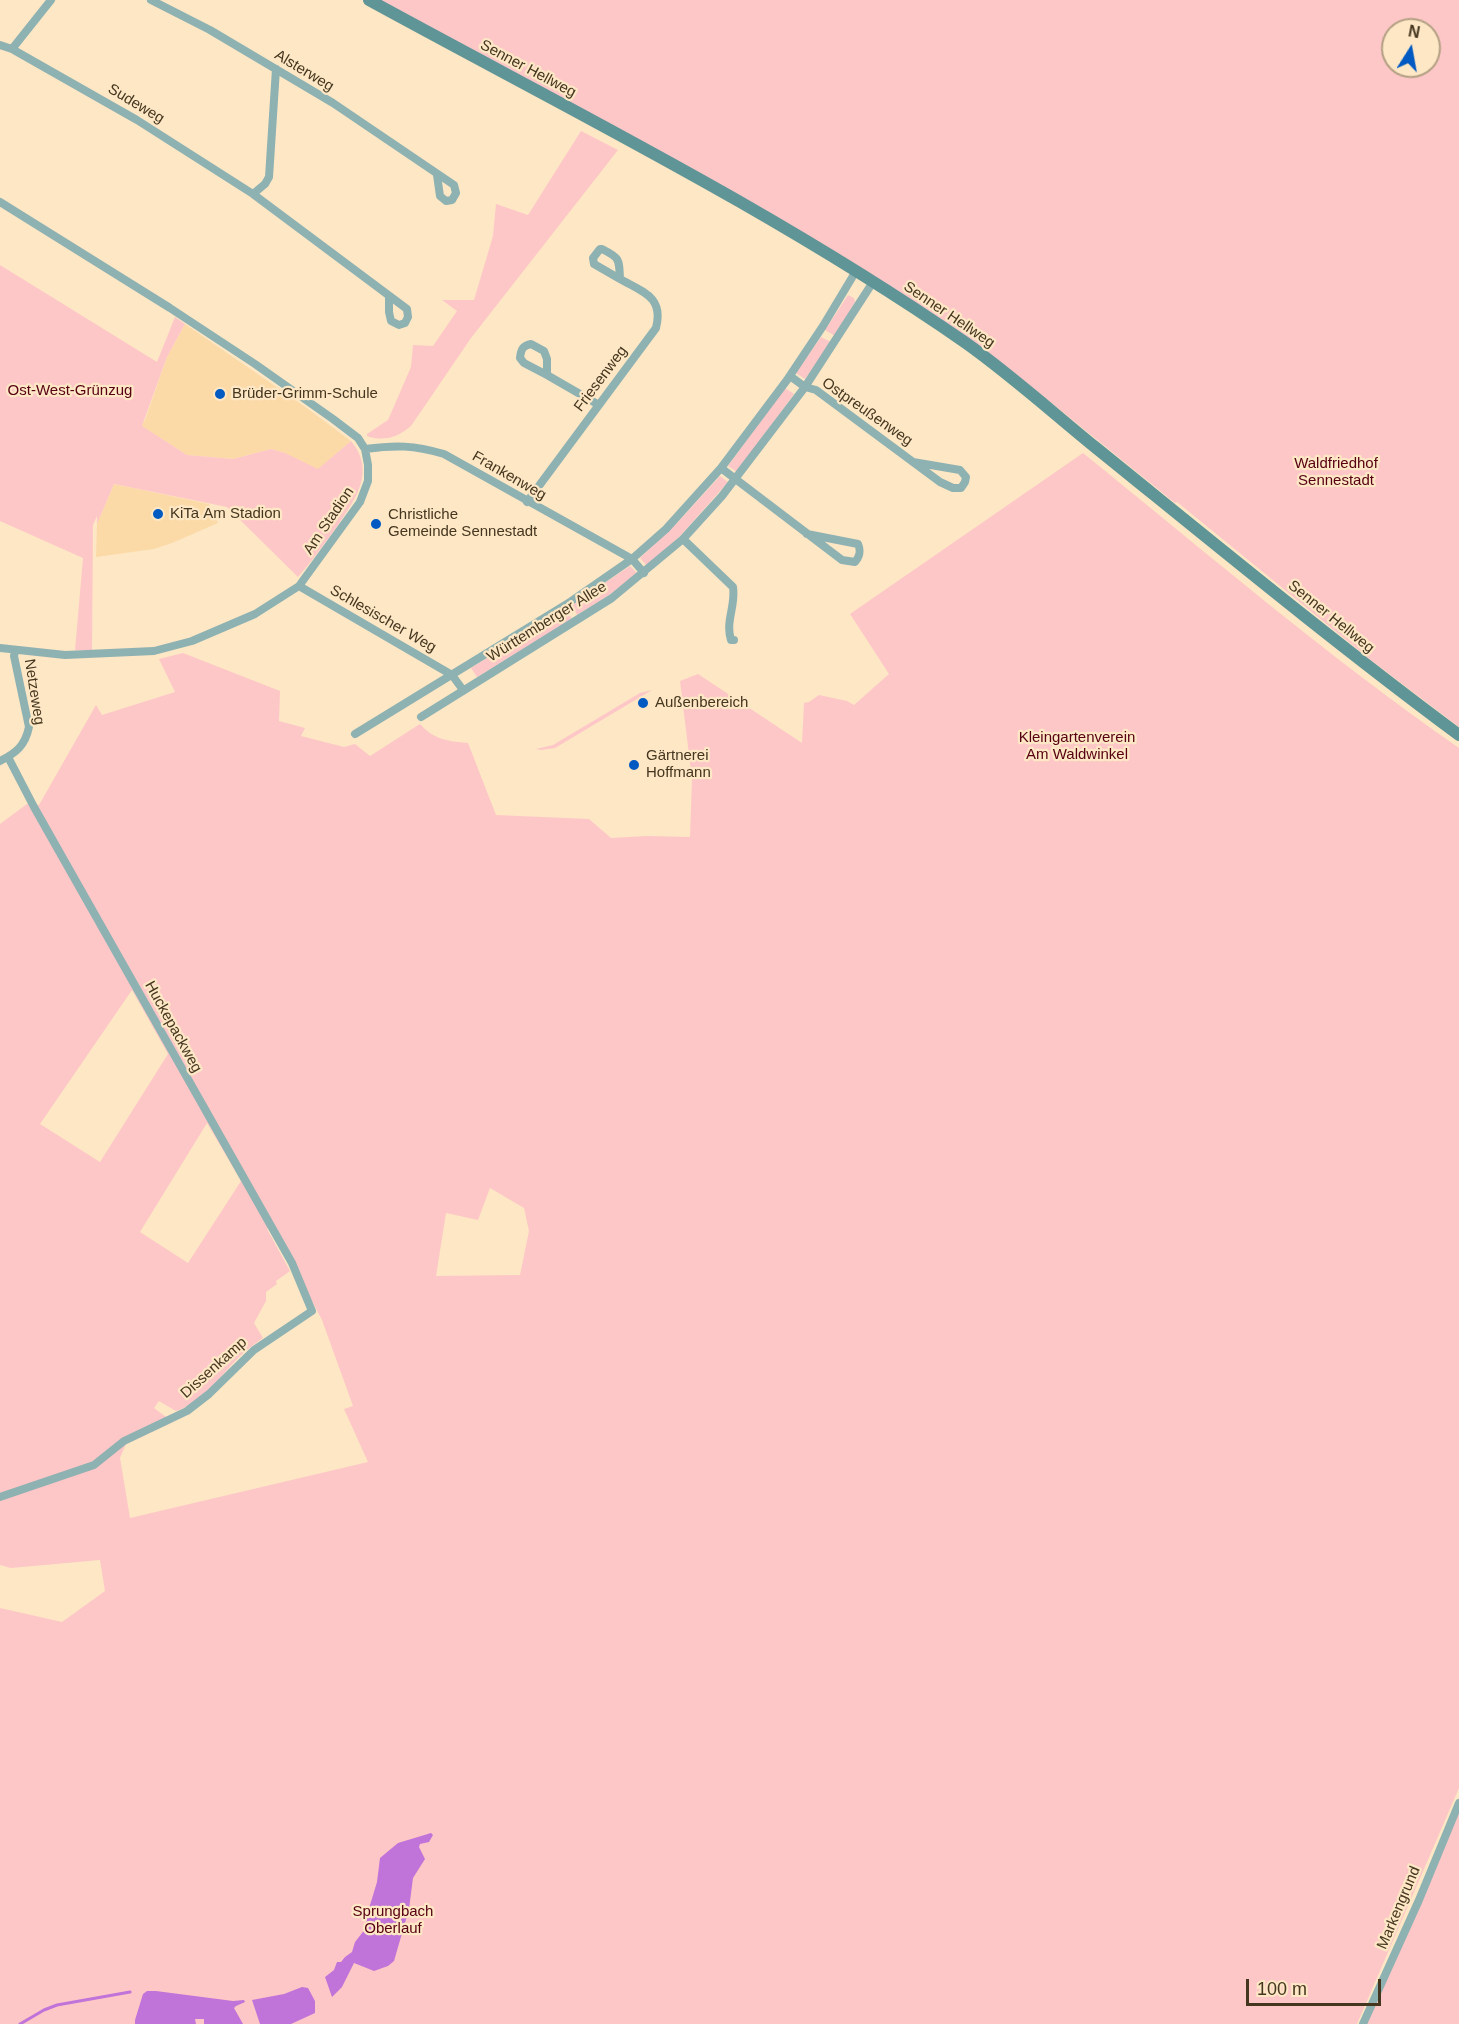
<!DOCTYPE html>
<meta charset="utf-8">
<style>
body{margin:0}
#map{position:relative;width:1459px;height:2024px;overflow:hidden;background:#fde7c5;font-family:Helvetica,sans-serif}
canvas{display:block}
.north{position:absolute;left:1381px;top:18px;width:60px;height:60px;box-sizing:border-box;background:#fde7c5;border:2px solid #b3a083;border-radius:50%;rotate:11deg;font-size:16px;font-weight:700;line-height:24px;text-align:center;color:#45361f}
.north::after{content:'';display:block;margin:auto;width:21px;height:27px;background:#0159c2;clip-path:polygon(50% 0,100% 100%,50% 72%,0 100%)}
.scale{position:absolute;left:1246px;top:1979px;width:135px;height:27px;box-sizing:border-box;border:3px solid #45361f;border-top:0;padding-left:8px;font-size:18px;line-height:21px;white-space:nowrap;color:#45361f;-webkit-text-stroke:4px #fde7c5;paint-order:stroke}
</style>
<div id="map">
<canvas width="1459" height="2024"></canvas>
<div class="north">N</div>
<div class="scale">100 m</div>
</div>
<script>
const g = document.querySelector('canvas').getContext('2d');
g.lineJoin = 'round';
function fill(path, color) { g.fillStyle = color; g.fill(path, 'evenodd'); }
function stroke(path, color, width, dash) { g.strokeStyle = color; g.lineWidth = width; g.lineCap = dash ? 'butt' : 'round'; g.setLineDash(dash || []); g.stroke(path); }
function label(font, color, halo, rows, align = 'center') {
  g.font = font + ' Helvetica,sans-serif'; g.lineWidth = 4.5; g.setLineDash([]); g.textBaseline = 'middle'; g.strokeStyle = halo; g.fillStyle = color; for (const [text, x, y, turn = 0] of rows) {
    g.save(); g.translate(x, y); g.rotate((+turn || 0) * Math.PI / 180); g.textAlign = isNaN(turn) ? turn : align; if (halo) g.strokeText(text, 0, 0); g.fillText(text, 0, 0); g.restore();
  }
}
fill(new Path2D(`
 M185 324 304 406 351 441 318 470 285 453 271 449 233 459 187 455 141 426 145 420 167 357Z
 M114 484 209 504 218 523 172 543 154 549 96 557 97 524Z`), '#fbdaa7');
fill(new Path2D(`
 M379 0H1459V727L1372 661 1177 502 1175 503 1017 375 969 339ZM1393 30H1429V66H1393Z
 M581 131 618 150 471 338 411 426C398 437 384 442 367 436V434L388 420 411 367 413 345 433 346 457 311 442 300H474L493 236 496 204 528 215Z
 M0 265 157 362 175 317 185 324 167 357 142 426 187 455 233 459 271 449 285 453 318 469 351 441C376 471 356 498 338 525 325 543 312 561 298 577L227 507 114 484 97 524V516L93 525 92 650H75L83 558 0 521Z
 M848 295 854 298 855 302 835 336 825 330Z
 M821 337 831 342 805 379 796 373Z
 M785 388 794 394 737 472 728 466Z
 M1083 453C1207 553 1328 657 1459 748V1788L1357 2024H0V1608L62 1622 105 1591 100 1560 11 1568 0 1565V824L27 804 39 805 96 705 102 715 175 692 159 659 183 653 280 691 279 721 305 728 301 736 344 747 355 744 370 756 420 724C434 740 448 741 468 743L496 815 589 819 611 838 647 836 690 837 692 779 680 681 698 674 802 743 804 703 809 702 819 695 847 701 854 705 889 674 850 614ZM132 990 168 1054 100 1162 40 1124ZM207 1123 241 1181 188 1263 140 1232ZM490 1188 524 1208 529 1231 520 1275 436 1276 446 1213 478 1220ZM271 1223 322 1320 353 1406 344 1409 368 1462 130 1518 120 1458 126 1444 173 1422 154 1408 159 1401 176 1411C203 1403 221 1375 240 1356 247 1349 255 1344 263 1338L254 1323 266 1301V1292L277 1284 276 1281 290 1271 267 1229Z
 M720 476 728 482 680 536 647 566 640 558 679 521Z
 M630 566 637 573 612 593 577 615 572 605Z
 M566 609 572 619 477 677 471 668Z
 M652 690 555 748 541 750 536 749 553 745 640 693Z
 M1459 1810V2024H1366Z`), '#fec7c7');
fill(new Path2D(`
 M431 1833 433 1835 429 1842 420 1844 419 1847 425 1859 413 1878 409 1909 394 1961 388 1966 374 1971 354 1963 342 1987 332 1997 325 1977 334 1970 337 1962H341L345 1957 352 1952 355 1942 366 1928 367 1915 377 1882 380 1858 398 1843Z
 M302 1987 308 1988 315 2001V2013L291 2024H260L252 2000 284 1994Z
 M147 1991H156L233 2001 244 2000 245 2002 236 2006 234 2008 243 2024H204V2019H195L196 2024H135V2020L143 1994Z`), '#c073d8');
stroke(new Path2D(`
 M20 2024 44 2010 57 2005 130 1992`), '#c073d8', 3);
stroke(new Path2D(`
 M151 0 210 30 333 103 454 185 456 193 452 200 446 201 440 196 437 175
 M0 45 12 49 137 120 253 194 407 309 408 317 405 323 399 325 391 321 389 312V296
 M12 49 51 0
 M253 194 265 184 269 177 276 69
 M0 202 170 308 255 364 333 419 358 438 365 449 368 465V481L360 502 299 586 255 614 192 641 154 651 65 655 0 648
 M547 375 524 363 520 358C521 350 522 346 531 344L544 351 547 359V375L599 405
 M790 376 805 387 816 390 940 482 953 488H961L965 482 966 477 960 470 913 462
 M365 449C396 445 413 445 444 454L632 559 644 573
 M721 468 842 560 855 562C860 556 861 551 858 544L807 534
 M527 502 656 328C664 297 643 292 620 279 619 259 620 258 602 249H600L593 258 594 264 620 279
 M683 539 733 587C736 606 725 621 731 640H734
 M299 586 452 675 463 690
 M421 717 612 598 683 539 722 496 805 387 873 282
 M355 734 567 604 632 559 666 529 721 468 787 380 823 326 856 271
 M0 761C16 753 25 746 29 727L14 656 15 651
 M0 1497 94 1465 124 1441 187 1411 209 1394 254 1350 312 1311 292 1263 34 807 8 757
 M1363 2024 1419 1900 1459 1803`), '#8eb1b2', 8);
stroke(new Path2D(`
 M369 0C570 110 777 212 966 343 1011 375 1052 412 1095 447 1215 544 1335 643 1459 735`), '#5f9597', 12);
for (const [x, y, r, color] of [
 [220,394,6,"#0159c2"],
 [158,514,6,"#0159c2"],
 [376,524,6,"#0159c2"],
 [643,703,6,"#0159c2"],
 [634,765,6,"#0159c2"]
]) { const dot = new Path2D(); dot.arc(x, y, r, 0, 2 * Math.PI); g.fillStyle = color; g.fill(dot); stroke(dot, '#fde7c5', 2); }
label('15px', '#45361f', '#fde7c5', [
 ["Senner Hellweg",528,69,28],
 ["Alsterweg",304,71,31],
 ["Sudeweg",136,104,31],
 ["Senner Hellweg",949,315,34],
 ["Friesenweg",601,379,-53],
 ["Ostpreußenweg",867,412,35],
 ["Frankenweg",509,476,30],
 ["Am Stadion",329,521,-56],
 ["Senner Hellweg",1331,617,39],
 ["Schlesischer Weg",383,619,30],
 ["Württemberger Allee",547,622,-32],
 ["Netzeweg",34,692,81],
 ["Huckepackweg",173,1027,61],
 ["Dissenkamp",214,1368,-42],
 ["Markengrund",1399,1908,-67]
]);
label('15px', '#570013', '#fde7c5', [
 ["Ost-West-Grünzug",70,391],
 ["Waldfriedhof",1336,464],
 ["Sennestadt",1336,481],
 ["Kleingartenverein",1077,738],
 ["Am Waldwinkel",1077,755],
 ["Sprungbach",393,1912],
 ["Oberlauf",393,1929]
]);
label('15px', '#45361f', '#fde7c5', [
 ["Brüder-Grimm-Schule",232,394],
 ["KiTa Am Stadion",170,514],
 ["Christliche",388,515],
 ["Gemeinde Sennestadt",388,532],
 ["Außenbereich",655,703],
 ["Gärtnerei",646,756],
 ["Hoffmann",646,773]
], 'left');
</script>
